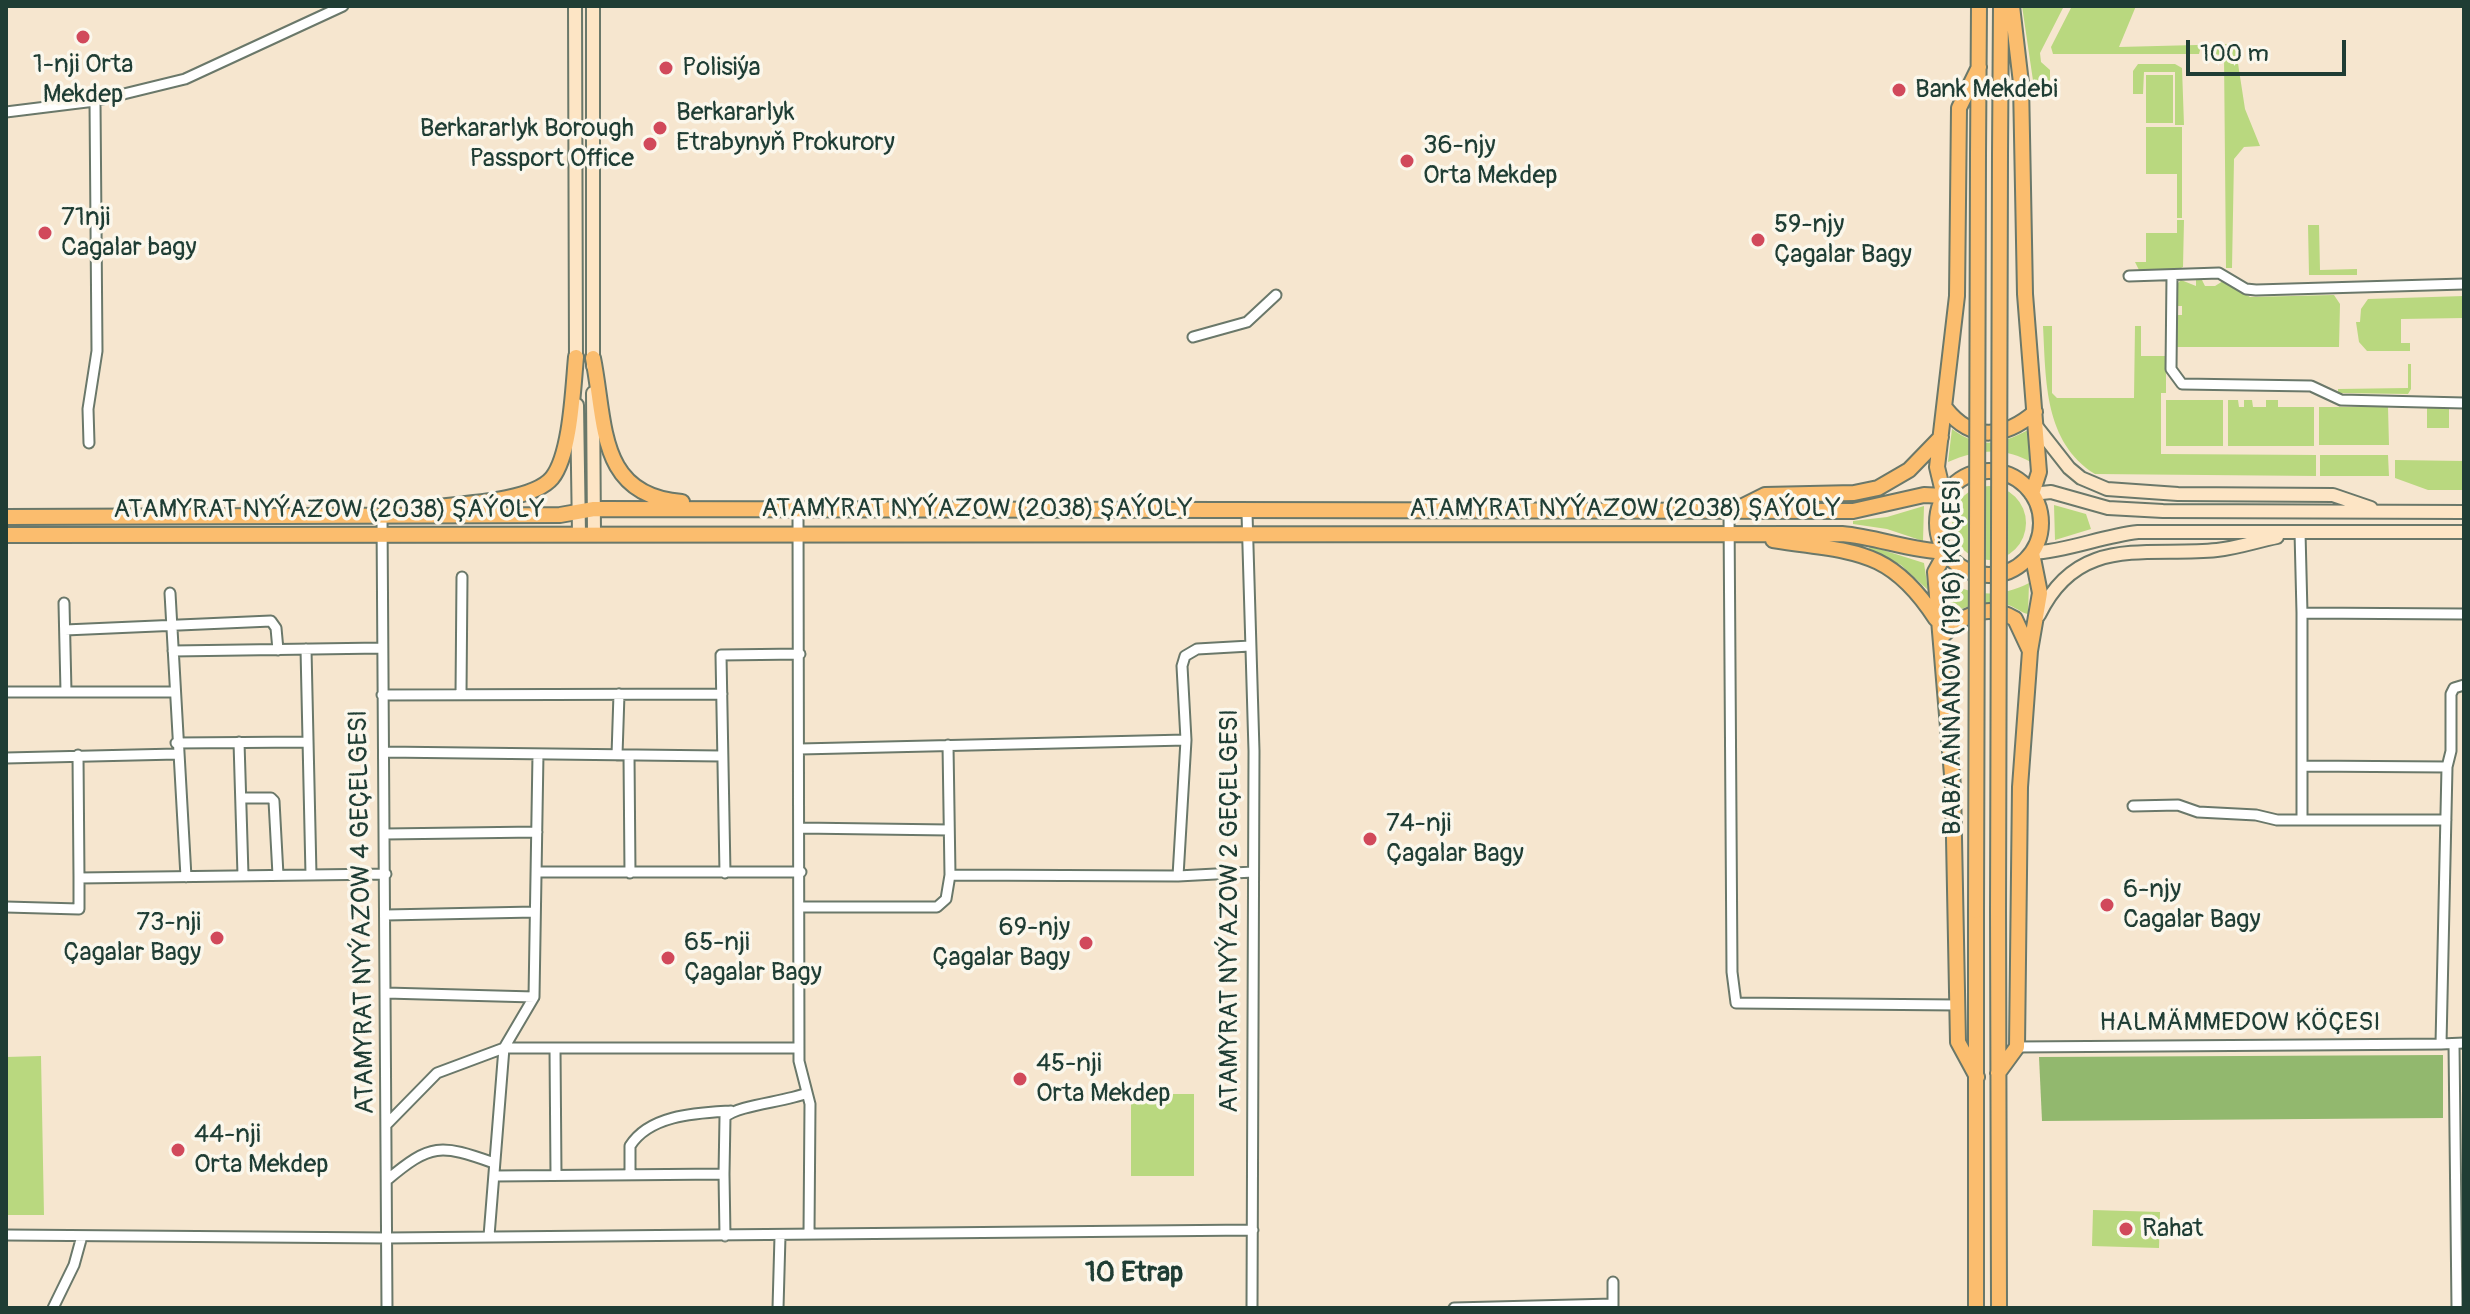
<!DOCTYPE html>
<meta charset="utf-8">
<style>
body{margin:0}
#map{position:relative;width:2470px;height:1314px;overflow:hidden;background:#f6e6cf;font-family:Pangolin,sans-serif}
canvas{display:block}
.frame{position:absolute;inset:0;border:8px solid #1f3d34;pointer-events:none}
.scale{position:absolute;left:2186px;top:40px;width:160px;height:36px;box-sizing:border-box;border:4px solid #1f3d34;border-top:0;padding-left:10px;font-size:24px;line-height:28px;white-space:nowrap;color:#1f3d34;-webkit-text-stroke:6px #fbf7ec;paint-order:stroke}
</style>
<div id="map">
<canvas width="2470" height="1314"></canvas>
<div class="frame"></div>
<div class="scale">100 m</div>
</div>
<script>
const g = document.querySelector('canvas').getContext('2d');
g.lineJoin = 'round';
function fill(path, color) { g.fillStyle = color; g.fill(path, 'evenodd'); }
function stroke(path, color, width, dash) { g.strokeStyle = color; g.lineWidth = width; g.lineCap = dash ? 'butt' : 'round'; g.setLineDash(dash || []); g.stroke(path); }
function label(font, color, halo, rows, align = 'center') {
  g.font = font + ' Pangolin,sans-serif'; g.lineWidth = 7; g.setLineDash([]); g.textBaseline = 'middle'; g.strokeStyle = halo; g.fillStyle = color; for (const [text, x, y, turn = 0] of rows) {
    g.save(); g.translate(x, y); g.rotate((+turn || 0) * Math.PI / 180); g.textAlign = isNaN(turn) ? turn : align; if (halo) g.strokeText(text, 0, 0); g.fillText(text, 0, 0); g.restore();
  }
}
fill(new Path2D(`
 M2022 6H2064L2040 53 2041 62 2050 70V93L2035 94Z
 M2072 6H2136L2119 47 2235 44 2245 109 2260 146 2244 147 2234 159 2232 268H2226L2224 55 2208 54 2207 50H2200L2199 54H2053L2051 47Z
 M2138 64H2175L2182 68 2184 125H2175V72H2144L2143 94H2133V71Z
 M2146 75H2173V123H2146Z
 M2146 127H2182V218H2177V174H2146Z
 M2177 220H2184L2183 267 2175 271 2139 270 2135 262H2146V233H2177Z
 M2308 225H2319L2320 270 2357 269V275H2309Z
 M2181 280 2196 286V280H2202L2205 286H2215L2223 281 2250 297 2334 295 2340 304 2339 347H2176V315H2182V306H2176V285Z
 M2464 296V318L2401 319V343H2410V351H2367L2359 342 2356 322H2360L2361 309 2368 299Z
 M2043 326H2052V393L2057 398H2134L2135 326H2141V356H2166V393H2161V454L2316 455V476L2095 474C2044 442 2046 381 2043 326Z
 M2408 364H2411V389L2408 394 2338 393V389L2408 388Z
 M2166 400H2223V446H2166Z
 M2228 400H2238L2239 407H2244V400H2252L2253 407H2266V400H2278V407H2314V446H2228Z
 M2319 407H2388L2389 445H2319Z
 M2427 407H2449V428H2427Z
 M1952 429C1979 449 2000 445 2028 430L2032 463C2004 446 1977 450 1948 462Z
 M2320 455H2388L2389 476H2320Z
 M2395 460 2464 461V490H2428L2395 478Z
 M1952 523a37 37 0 1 1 74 0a37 37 0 1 1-74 0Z
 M2054 505 2086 514 2091 529 2055 540Z
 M1924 506 1923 541 1887 529 1853 524V521L1887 517Z
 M1870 546 1924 563 1928 590 1901 565 1869 549Z
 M1948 582C1975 597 2002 597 2029 583L2028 614C2022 613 2018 609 2011 606 1993 599 1966 604 1951 615Z
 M41 1056 44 1215H6V1057Z
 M1131 1094H1194V1176H1131Z
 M2093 1210 2160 1212 2159 1248 2092 1246Z`), '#b9d87f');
fill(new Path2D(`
 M2443 1055V1118L2042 1121 2039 1057Z`), '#92b86e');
const street = new Path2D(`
 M6 112 95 101 185 79 343 6
 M2129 276 2219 273 2246 289 2256 290 2464 284
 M2172 276 2171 369 2182 384 2311 386 2341 400 2464 403
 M1193 337 1247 322 1276 295
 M89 443 88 409 97 351 95 101
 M798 511 799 1061 810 1104 809 1233
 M1729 512 1732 972 1736 1003 1957 1005
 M1247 513 1254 751 1252 1308
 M382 516 387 1308
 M2300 532 2302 613 2464 614
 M170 593 186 877
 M64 603 66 692
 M2302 613V766L2447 767 2441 1044 2464 1043
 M65 630 271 621 276 628 278 650
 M306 649 311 875
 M173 651 382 648
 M6 692H174
 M461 694 462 577
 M382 695 722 694
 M239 742 243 875
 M176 743 308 742
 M948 745 950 875 1178 876 1253 872
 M800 749 1186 740
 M384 752 721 756
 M78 755 79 878
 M617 755 619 694
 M629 755 630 873
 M6 758 177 754
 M2447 767 2451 751V694L2454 688 2464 685
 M241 798H271L274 801 278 875
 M2133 806 2178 805 2198 812 2256 815 2277 820H2446
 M2302 820V766
 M800 828 949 830
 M385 834 537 832
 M537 872H801
 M725 873 721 655 800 654
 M1178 876 1186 740 1182 666 1185 656 1197 649 1250 646
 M6 907 79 909V878L386 874
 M801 907H937L946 899 950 875
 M386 915 535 912
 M386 993 534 997
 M2454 1044 2457 1308
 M2017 1047 2445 1044
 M555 1048 556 1175
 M387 1124 437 1073 504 1048H799
 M724 1174 725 1117C738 1105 785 1102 807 1093
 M630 1175V1146C650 1114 699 1113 731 1111
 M495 1176 724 1174 725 1236
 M387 1180C431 1143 440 1144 494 1163
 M6 1235 387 1238 1253 1230
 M489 1236 504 1048 534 997 538 754
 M53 1308 74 1265 82 1236
 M778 1308 780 1236
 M1454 1308 1613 1304
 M1613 1308V1282`);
const secondary = new Path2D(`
 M575 6 576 367
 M593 366V6
 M593 393 594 534
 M577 405 579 534
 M2036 426 2069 468 2081 478 2107 489 2178 494 2333 495 2371 508
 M2032 494 2051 492 2108 508 2163 511 2464 512
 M2032 553C2068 551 2102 536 2138 532H2464
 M2039 615C2078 534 2145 557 2217 550 2237 548 2257 541 2277 537`);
const primary = new Path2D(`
 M2012 6 2021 83 2025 294 2039 472 2032 494
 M1978 154 1979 6
 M2000 154 2001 6
 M593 358C606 422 597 496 682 502
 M1946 409C1972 442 2005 438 2035 412
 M1937 523a52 52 0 1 1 104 0a52 52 0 1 1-104 0Z
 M426 508C457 504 532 502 552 478 571 454 573 388 576 357
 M1733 511 1765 495 1854 493 1878 488 1909 470 1941 437
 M6 517 560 515 594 509 1853 511 1924 495 1944 496 1937 467 1957 296 1959 108 1979 67
 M6 535 1842 534C1877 537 1911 551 1946 552L1935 572 1953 787 1958 1042 1977 1077
 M1773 540C1852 553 1889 546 1936 619
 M1941 637C1962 616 1986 601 2015 619L2030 651
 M1998 910 1999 1308
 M1976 911V1308
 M1998 1073 2017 1047 2020 787 2030 651 2040 593 2032 553`);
stroke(street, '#6a786a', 13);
stroke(secondary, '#6a786a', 16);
stroke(primary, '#6a786a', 18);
stroke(street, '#fff', 9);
stroke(secondary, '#fde5c5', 12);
stroke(primary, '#fbbd6e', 14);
const primaryBridge = new Path2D(`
 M1998 910 2000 154
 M1976 911 1978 154`);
stroke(primaryBridge, '#6a786a', 18, []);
stroke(primaryBridge, '#fbbd6e', 14);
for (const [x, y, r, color] of [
 [83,37,8,"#d1495b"],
 [666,68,8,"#d1495b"],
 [1899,90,8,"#d1495b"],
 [660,128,8,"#d1495b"],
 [650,144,8,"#d1495b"],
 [1407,161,8,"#d1495b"],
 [45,233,8,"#d1495b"],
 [1758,240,8,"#d1495b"],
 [1370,839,8,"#d1495b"],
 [2107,905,8,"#d1495b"],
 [217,938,8,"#d1495b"],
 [1086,943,8,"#d1495b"],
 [668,958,8,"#d1495b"],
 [1020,1079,8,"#d1495b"],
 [178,1150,8,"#d1495b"],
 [2126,1229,8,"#d1495b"]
]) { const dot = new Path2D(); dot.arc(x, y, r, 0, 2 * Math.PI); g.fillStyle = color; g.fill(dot); stroke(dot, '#fbf7ec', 3); }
label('26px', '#1f3d34', '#fbf7ec', [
 ["1-nji Orta",83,65,"center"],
 ["Mekdep",83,95,"center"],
 ["Polisiýa",682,68],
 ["Bank Mekdebi",1915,90],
 ["Berkararlyk",676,113],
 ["Etrabynyň Prokurory",676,143],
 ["Berkararlyk Borough",634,129,"right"],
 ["Passport Office",634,159,"right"],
 ["36-njy",1423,146],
 ["Orta Mekdep",1423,176],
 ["71nji",61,218],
 ["Cagalar bagy",61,248],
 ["59-njy",1774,225],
 ["Çagalar Bagy",1774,255],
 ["74-nji",1386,824],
 ["Çagalar Bagy",1386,854],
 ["6-njy",2123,890],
 ["Cagalar Bagy",2123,920],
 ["73-nji",201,923,"right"],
 ["Çagalar Bagy",201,953,"right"],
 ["69-njy",1070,928,"right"],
 ["Çagalar Bagy",1070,958,"right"],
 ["65-nji",684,943],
 ["Çagalar Bagy",684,973],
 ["45-nji",1036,1064],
 ["Orta Mekdep",1036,1094],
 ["44-nji",194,1135],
 ["Orta Mekdep",194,1165],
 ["Rahat",2142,1229]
], 'left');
label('26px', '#1f3d34', '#fbf7ec', [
 ["ATAMYRAT NYÝAZOW (2038) ŞAÝOLY",977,509],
 ["ATAMYRAT NYÝAZOW (2038) ŞAÝOLY",1625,509],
 ["ATAMYRAT NYÝAZOW (2038) ŞAÝOLY",329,510],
 ["BABA ANNANOW (1916) KÖÇESI",1953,657,-90],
 ["ATAMYRAT NYÝAZOW 2 GEÇELGESI",1230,911,-90],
 ["ATAMYRAT NYÝAZOW 4 GEÇELGESI",363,912,-91],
 ["HALMÄMMEDOW KÖÇESI",2240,1023]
]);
label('bold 28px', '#1f3d34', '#fbf7ec', [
 ["10 Etrap",1134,1274]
]);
</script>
